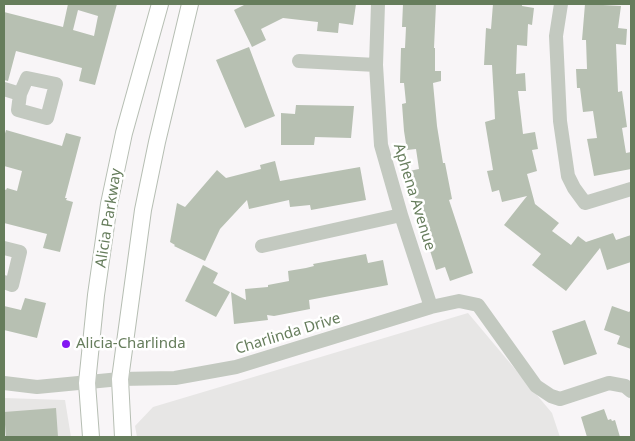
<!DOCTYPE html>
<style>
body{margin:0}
#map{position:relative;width:635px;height:441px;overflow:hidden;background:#f8f5f7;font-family:"Noto Sans",sans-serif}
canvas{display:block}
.frame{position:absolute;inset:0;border:5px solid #667d5c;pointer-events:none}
</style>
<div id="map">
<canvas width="635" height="441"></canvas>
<div class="frame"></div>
</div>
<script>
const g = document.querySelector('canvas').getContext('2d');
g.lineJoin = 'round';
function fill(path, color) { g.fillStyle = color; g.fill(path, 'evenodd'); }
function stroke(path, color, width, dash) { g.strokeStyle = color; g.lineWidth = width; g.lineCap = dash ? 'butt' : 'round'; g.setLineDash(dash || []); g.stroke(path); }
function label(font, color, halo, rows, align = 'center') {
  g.font = font + ' "Noto Sans",sans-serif'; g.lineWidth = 5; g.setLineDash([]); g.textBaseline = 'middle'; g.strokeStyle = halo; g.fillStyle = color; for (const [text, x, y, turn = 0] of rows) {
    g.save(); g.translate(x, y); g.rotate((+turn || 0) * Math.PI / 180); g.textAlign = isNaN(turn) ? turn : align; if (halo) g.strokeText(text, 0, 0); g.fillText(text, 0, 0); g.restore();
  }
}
fill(new Path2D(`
 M468 313 552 413 560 437H137L135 426 153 407Z
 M4 398 65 400 71 437H4Z`), '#e7e6e5');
fill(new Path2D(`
 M68 4H117L95 85 79 81 82 68 16 51 8 81 4 80V12L63 27ZM78 10 98 16 94 36 73 30Z
 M246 4H356L353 25 339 23 338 33 317 31 318 22 283 18 261 29 266 40 252 47 234 10Z
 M403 4H436L434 48H435V71H441V81L433 83 437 126 443 163H445L452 199 449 200 473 273 450 281 445 267 436 270 423 228 426 227 416 198H415L409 171 419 169 416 149 407 150 404 131 402 104 406 103 404 83H400L401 48H405L406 27H402Z
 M493 4H522V6L534 8 532 25 528 24 527 46 517 45 516 74 525 73 526 91H518L523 134 535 132 538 149 532 150 537 171 527 174 535 204 559 223 552 231 571 245 578 236 586 242 613 233 616 240 631 235V262L607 270 600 248 566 291 532 265 541 254 504 225 527 196 502 202 499 190 492 192 487 171 493 170 485 122 495 119 494 99 492 65H484L486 28 491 29Z
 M585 4 621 6 618 28 627 29 626 45 616 44 618 92 622 91 627 127 622 128 626 153 631 152V169L594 176 587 139 597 138 593 111 583 112 580 88H577L576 69H587L586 40H582Z
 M249 47 275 116 245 128 216 60Z
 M296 105 354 106 351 138 315 137 314 145H281V113L295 114Z
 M6 130 62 146 66 133 81 137 65 198H67L66 200 73 202 60 252 43 248 47 234 4 223V189L6 190 7 188 17 191 22 171 4 166V137Z
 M275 161 280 181 360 167 366 200 311 210 310 205 290 207 289 200 249 209 247 200 220 229 205 261 174 246 175 245 170 242 177 203 185 207 217 170 226 178 261 169 260 165Z
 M366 254 368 263 383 260 388 285 309 300 310 309 274 316 267 315 268 320 234 324 231 292 246 300 245 289 268 287V285L289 281 288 271 306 268 314 266 313 264Z
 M203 265 218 273 213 283 230 292 216 317 185 301Z
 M25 298 46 303 37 338 4 330V306L21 310Z
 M612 306 629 312 631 310V349L617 344 620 336 604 330Z
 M585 320 597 354 564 365 552 331Z
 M56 408 58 437H6L4 412Z
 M604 409 608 420 611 419 612 421 615 420 620 437H587L581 417Z`), '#b7c0b2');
const major = new Path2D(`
 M91 437 87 383 96 295 109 204 124 133 160 4
 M123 437 120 379 143 210 157 142 190 4`);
stroke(major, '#b6beb3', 18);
stroke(new Path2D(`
 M378 4 376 65 381 145 401 215 431 307
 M561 4 556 36 560 121 568 176 574 188 585 203 631 189
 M299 61 376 65
 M27 78 56 84 47 118 18 110 20 94Z
 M4 89 20 94
 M262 246 401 215
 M4 248 20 252 12 285 4 282
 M4 383 37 387 120 379 175 378 236 367 431 307 459 301 478 305 536 386 551 396 560 399 609 383 625 386 631 391`), '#c3c9c0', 14);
stroke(major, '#fff', 16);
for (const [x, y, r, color] of [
 [66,344,5,"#8419f3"]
]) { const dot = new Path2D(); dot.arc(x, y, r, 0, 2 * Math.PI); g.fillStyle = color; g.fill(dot); stroke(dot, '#fff', 2); }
label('15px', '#667d5c', '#fff', [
 ["Aphena Avenue",414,197,73],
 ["Alicia Parkway",109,218,-81],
 ["Charlinda Drive",288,334,-17]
]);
label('15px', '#667d5c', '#fff', [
 ["Alicia-Charlinda",76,344]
], 'left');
</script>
